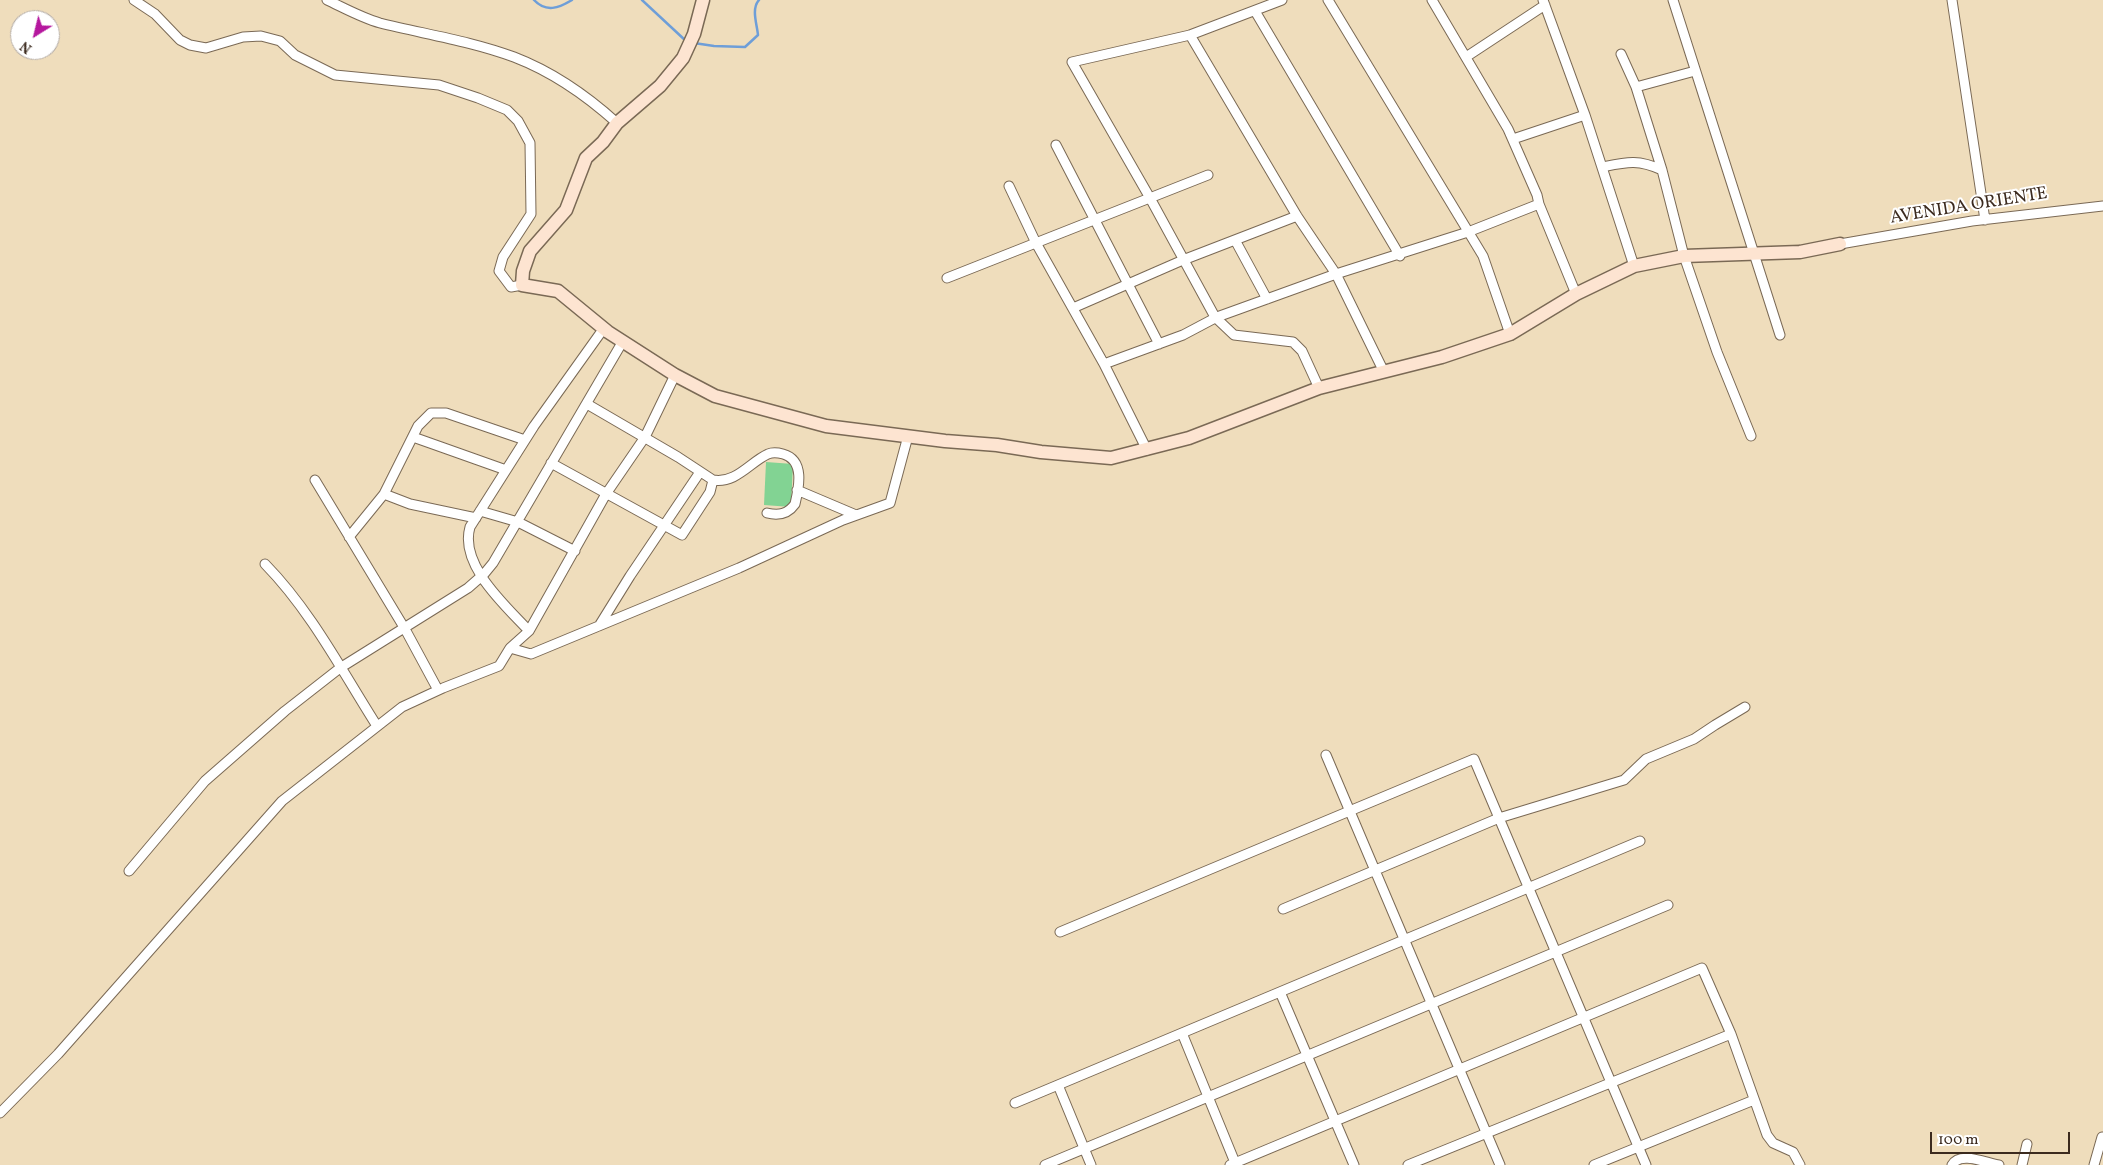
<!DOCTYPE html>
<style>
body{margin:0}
#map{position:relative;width:2103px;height:1165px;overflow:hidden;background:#efddbc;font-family:Vollkorn,serif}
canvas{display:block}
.north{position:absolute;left:10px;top:10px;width:50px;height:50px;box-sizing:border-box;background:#fff;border:1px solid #b1aaa5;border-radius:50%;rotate:216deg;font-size:14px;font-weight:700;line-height:20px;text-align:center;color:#3b2a1e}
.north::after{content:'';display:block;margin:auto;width:18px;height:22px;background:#b5179e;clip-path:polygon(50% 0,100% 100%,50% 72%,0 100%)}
.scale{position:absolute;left:1930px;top:1132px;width:140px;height:22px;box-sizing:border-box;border:2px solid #3b2a1e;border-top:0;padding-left:6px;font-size:15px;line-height:18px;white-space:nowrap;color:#3b2a1e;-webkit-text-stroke:4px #fff;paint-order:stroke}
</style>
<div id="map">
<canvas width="2103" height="1165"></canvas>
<div class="north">N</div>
<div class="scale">100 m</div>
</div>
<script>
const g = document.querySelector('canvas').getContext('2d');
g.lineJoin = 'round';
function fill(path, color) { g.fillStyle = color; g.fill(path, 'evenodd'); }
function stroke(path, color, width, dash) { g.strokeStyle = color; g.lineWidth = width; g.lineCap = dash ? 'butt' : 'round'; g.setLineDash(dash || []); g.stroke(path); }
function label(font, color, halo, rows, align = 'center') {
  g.font = font + ' Vollkorn,serif'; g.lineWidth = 4; g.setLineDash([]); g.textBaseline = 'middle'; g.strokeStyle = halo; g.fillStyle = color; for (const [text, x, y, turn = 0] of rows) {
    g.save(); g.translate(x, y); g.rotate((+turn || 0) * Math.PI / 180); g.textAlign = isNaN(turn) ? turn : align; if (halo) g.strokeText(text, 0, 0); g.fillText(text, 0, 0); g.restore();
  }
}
fill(new Path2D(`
 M766 462 793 464 791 507 764 505Z`), '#82d393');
stroke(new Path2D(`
 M534 0C546 13 559 8 572 0
 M642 0 686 41
 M694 43 714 46 745 47 758 35C757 24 751 9 759 0`), '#6e9ed8', 2.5);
const street = new Path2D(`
 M134 0 155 14 180 40 190 45 206 48 243 37 261 36 280 41 295 55 335 75 439 85 478 98 507 110 518 121 530 143 531 214 503 257 499 271 511 287 522 285
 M327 0C344 8 362 18 380 23 424 34 471 41 514 57 553 72 586 95 617 123
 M1282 0 1190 35 1072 62 1150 198 1215 317 1234 335 1293 342 1302 351 1319 388
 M1328 0 1483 256 1510 334
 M1432 0 1508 129 1537 195 1539 204 1576 294
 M1543 0 1585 115 1634 266
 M1673 0 1780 335
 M1952 0 1985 220
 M1255 11 1400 256
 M1190 35 1297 216 1336 274 1384 372
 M1621 54 1636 87 1662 170 1684 256 1717 352 1751 436
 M1466 57 1545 5
 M1636 87 1695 71
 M1513 139 1585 115
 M1056 145 1159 344
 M1602 167C1627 162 1638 159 1662 170
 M1009 186 1036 243 1104 364 1147 450
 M1235 240 1267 299
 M1840 244 1972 221 2103 206
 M947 278 1208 175
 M1073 308 1183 260 1297 216
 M1104 364 1183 335 1217 317 1336 274 1468 232 1539 204
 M413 437 506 470
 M551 463 682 535 710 492 713 480 678 457 587 404
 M315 480 405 629 438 690
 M713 480C736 484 750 462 768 454 773 452 779 453 783 454 805 460 799 487 795 504 788 514 779 516 767 513
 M797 490 856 515
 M384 494 410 504 476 518
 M480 511 518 522 575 551
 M349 537 384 494 418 426 431 413H446L525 440
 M265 564C311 611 342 671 377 726
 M599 626 630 576 700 472
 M529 631C505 605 459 565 470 527L534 426 604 328
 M510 648 529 631 606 494 645 437 675 375
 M1326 755 1500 1165
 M129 871 205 781 285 711 340 668 468 588 484 574 493 563 623 341
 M1283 909 1499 818 1624 780 1646 759 1694 739 1715 725 1745 707
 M1060 932 1474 759 1646 1165
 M1280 992 1354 1165
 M1182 1033 1236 1165
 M1058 1085 1091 1165
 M1015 1103 1640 841
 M0 1113 58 1054 282 801 402 707 443 688 499 666 510 648 531 654 739 568 843 520 890 503 908 436
 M1045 1165 1668 905
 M1230 1165 1702 968 1731 1034 1767 1135 1773 1143 1793 1152 1800 1165
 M1408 1165 1731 1034
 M1594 1165 1754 1100
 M1952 1165C1960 1151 1986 1163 1999 1165
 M2022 1165 2027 1144
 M2094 1165 2102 1137`);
const secondary = new Path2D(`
 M703 0 694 34 683 58 660 86 617 123 603 142 586 158 566 210 530 251 523 271 522 285 558 291 608 332 675 375 715 396 826 426 945 441 997 445 1041 452 1111 458 1189 438 1319 388 1442 357 1510 334 1576 294 1634 266 1684 256 1800 252 1840 244`);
stroke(street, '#7a6955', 11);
stroke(secondary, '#7a6955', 15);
stroke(street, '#fff', 9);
stroke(secondary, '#fde4d1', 12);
label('18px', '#3b2a1e', '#fff', [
 ["AVENIDA ORIENTE",1969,207,-9]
]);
</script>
